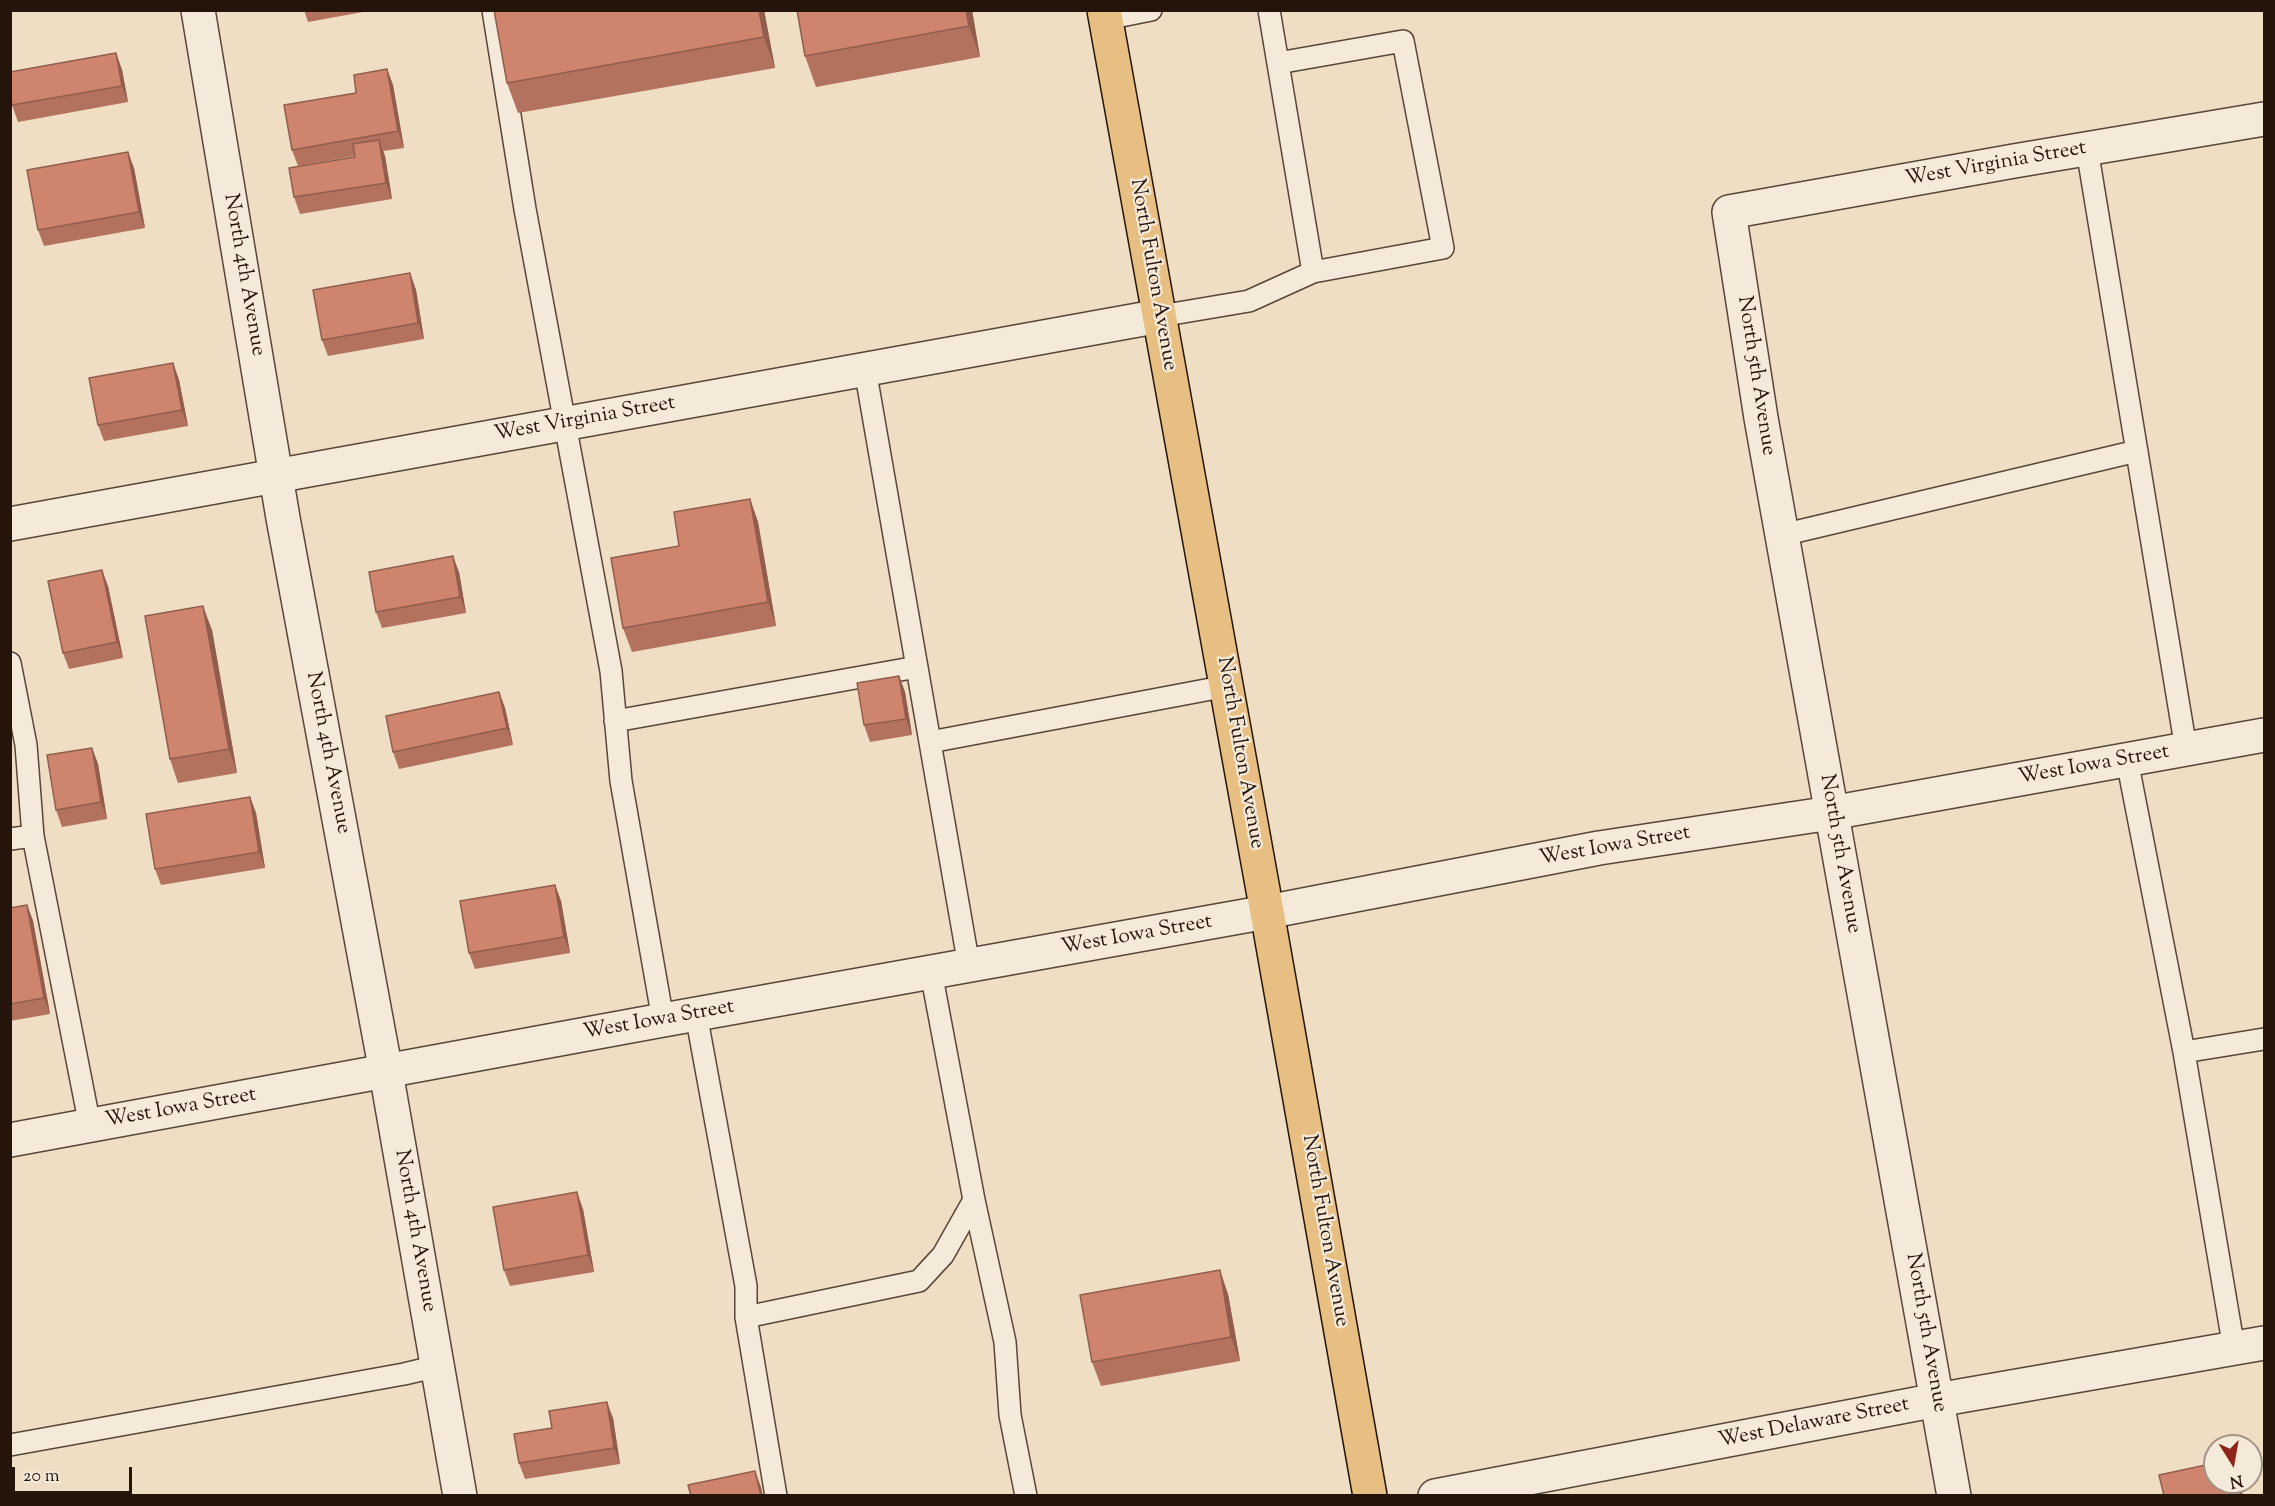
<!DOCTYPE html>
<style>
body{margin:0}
#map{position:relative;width:2275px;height:1506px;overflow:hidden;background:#efdec4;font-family:"Sorts Mill Goudy",serif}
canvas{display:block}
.frame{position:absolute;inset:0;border:12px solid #25140a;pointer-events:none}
.north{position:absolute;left:2203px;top:1434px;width:60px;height:60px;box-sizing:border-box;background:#f5ead9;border:2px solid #a29486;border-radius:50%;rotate:169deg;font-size:16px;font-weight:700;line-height:24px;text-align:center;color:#25140a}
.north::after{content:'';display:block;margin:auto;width:21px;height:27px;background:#8f2418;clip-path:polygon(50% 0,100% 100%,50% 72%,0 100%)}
.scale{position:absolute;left:12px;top:1467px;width:120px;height:27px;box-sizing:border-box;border:3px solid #25140a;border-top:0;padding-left:8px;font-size:18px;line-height:21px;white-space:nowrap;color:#25140a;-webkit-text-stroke:4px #f5ead9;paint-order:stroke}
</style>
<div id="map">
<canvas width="2275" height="1506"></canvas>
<div class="frame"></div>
<div class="north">N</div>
<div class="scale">20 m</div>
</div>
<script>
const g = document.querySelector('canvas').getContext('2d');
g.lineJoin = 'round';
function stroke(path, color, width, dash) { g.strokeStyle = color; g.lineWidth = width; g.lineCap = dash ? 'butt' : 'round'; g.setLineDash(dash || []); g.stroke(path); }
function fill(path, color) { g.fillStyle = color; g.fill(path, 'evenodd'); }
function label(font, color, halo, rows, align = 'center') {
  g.font = font + ' "Sorts Mill Goudy",serif'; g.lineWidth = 4.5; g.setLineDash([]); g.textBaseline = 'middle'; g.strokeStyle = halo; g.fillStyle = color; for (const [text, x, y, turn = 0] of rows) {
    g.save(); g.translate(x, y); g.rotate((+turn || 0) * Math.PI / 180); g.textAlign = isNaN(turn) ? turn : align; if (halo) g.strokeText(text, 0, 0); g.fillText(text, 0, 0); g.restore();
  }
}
const service = new Path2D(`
 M493 10 525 209 611 671 621 781 663 1020
 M1106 19 1151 10
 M1278 63 1403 41 1443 248 1313 272
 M2087 149 2186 749
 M1160 316 1249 301 1313 272 1269 10
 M865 369 969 966
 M1782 535 2137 451
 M10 663 26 745 33 836 90 1126
 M615 721 917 667
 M930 742 1227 686
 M2127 760 2184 1052 2234 1349
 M10 839 33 836
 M696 1014 746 1286V1317L776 1496
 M2184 1052 2264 1039
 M974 1200 1005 1342 1010 1415 1026 1496
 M746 1317 919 1281 943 1255 974 1200 931 972
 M10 1445 404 1374 438 1366`);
const minor = new Path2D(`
 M198 10 283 518 386 1072 460 1496
 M10 1140 663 1020 1267 912 1599 848 1831 813 2264 735
 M1435 1496 1937 1400 2264 1343
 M1954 1496 1761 418 1729 212 2014 161 2264 119`);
const tertiary = new Path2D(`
 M10 524 1160 316`);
const primary = new Path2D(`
 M1104 10 1267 912 1370 1496`);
stroke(service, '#584638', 24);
stroke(minor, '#584638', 36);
stroke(tertiary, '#584638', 36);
stroke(primary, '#25140a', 36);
stroke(service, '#f5ead9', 21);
stroke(minor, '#f5ead9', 33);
stroke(tertiary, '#f5ead9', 33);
stroke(primary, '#e8bf82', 33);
fill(new Path2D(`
 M304 10H374L308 22Z
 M494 10H764L775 68 518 113 507 83Z
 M797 10H972L980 57 816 87 805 56Z
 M116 53 122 70 128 102 18 122 12 105Z
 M387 69 393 85 404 148 383 151 385 156 392 199 300 214 294 197 355 157V156L298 166 292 150 356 93Z
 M134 168 145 228 44 246 38 230Z
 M410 273 416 290 424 339 328 356 322 340Z
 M173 363 179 380 188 426 104 441 98 425Z
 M750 499 758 522 776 626 632 652 623 628 679 546Z
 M459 572 466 613 382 628 376 612Z
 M108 586 123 658 69 669 63 653Z
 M212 630 237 773 178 783 170 759Z
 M899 676 905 692 912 735 870 742 864 725Z
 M499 692 505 708 513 745 399 769 393 752Z
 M92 748 98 764 107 819 62 827 56 810Z
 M250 797 256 813 265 868 161 885 155 869Z
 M555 885 561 901 570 953 475 969 469 953Z
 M27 905 33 921 50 1014 10 1021V908Z
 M583 1209 594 1272 510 1286 504 1270Z
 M1228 1294 1240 1361 1101 1386 1092 1362Z
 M613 1418 620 1464 525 1479 519 1463Z`), '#b2725e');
fill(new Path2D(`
 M759 10H764L775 68 764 37Z
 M966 10H972L980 57 969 26Z
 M116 53 122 70 128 102 122 86Z
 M387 69 393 85 404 148 398 131Z
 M379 140 385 156 392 199 386 183Z
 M128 152 134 168 145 228 139 212Z
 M410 273 416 290 424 339 418 323Z
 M173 363 179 380 188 426 182 410Z
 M750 499 758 522 776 626 768 602Z
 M453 556 459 572 466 613 460 597Z
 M102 570 108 586 123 658 117 642Z
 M203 606 212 630 237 773 229 749Z
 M899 676 905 692 912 735 906 719Z
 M499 692 505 708 513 745 507 728Z
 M92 748 98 764 107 819 101 802Z
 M250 797 256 813 265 868 259 852Z
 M555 885 561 901 570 953 564 937Z
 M27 905 33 921 50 1014 44 998Z
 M577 1192 583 1209 594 1272 588 1255Z
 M1220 1270 1228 1294 1240 1361 1231 1337Z
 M607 1402 613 1418 620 1464 614 1448Z
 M755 1471 761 1487 763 1496H761Z
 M2238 1482H2240L2243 1496H2241Z`), '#915d4c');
const building = new Path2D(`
 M494 10H759L764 37 507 83Z
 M797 10H966L969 26 805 56Z
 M116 53 122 86 12 105 10 96V72Z
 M387 69 398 131 292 150 284 105 356 93 354 75Z
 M379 140 386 183 294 197 289 168 355 157 353 144Z
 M128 152 139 212 38 230 27 170Z
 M410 273 418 323 322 340 313 290Z
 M173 363 182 410 98 425 89 378Z
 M750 499 768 602 623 628 611 558 679 546 674 512Z
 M453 556 460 597 376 612 369 572Z
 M102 570 117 642 63 653 48 581Z
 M203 606 229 749 170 759 145 616Z
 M899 676 906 719 864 725 857 683Z
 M499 692 507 728 393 752 386 716Z
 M92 748 101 802 56 810 47 755Z
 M250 797 259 852 155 869 146 814Z
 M555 885 564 937 469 953 460 901Z
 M27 905 44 998 10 1004V908Z
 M577 1192 588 1255 504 1270 493 1207Z
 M1220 1270 1231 1337 1092 1362 1080 1295Z
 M607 1402 614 1448 519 1463 514 1434 552 1428 549 1411Z
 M2215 1463V1482H2238L2241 1496H2164L2159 1475Z
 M755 1471 761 1496H691L688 1485Z`);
fill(building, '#cf856d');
stroke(building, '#915d4c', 1.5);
label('21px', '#25140a', '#f5ead9', [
 ["West Virginia Street",1996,165,-10],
 ["North 4th Avenue",243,275,80],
 ["North Fulton Avenue",1152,275,80],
 ["North 5th Avenue",1755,376,81],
 ["West Virginia Street",585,420,-10],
 ["North 4th Avenue",327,753,79],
 ["North Fulton Avenue",1239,753,80],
 ["West Iowa Street",2094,766,-10],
 ["West Iowa Street",1615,847,-10],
 ["North 5th Avenue",1839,854,80],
 ["West Iowa Street",1137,936,-10],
 ["West Iowa Street",659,1021,-10],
 ["West Iowa Street",181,1109,-10],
 ["North 4th Avenue",414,1231,80],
 ["North Fulton Avenue",1324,1231,80],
 ["North 5th Avenue",1925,1333,80],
 ["West Delaware Street",1814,1424,-11]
]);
</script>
